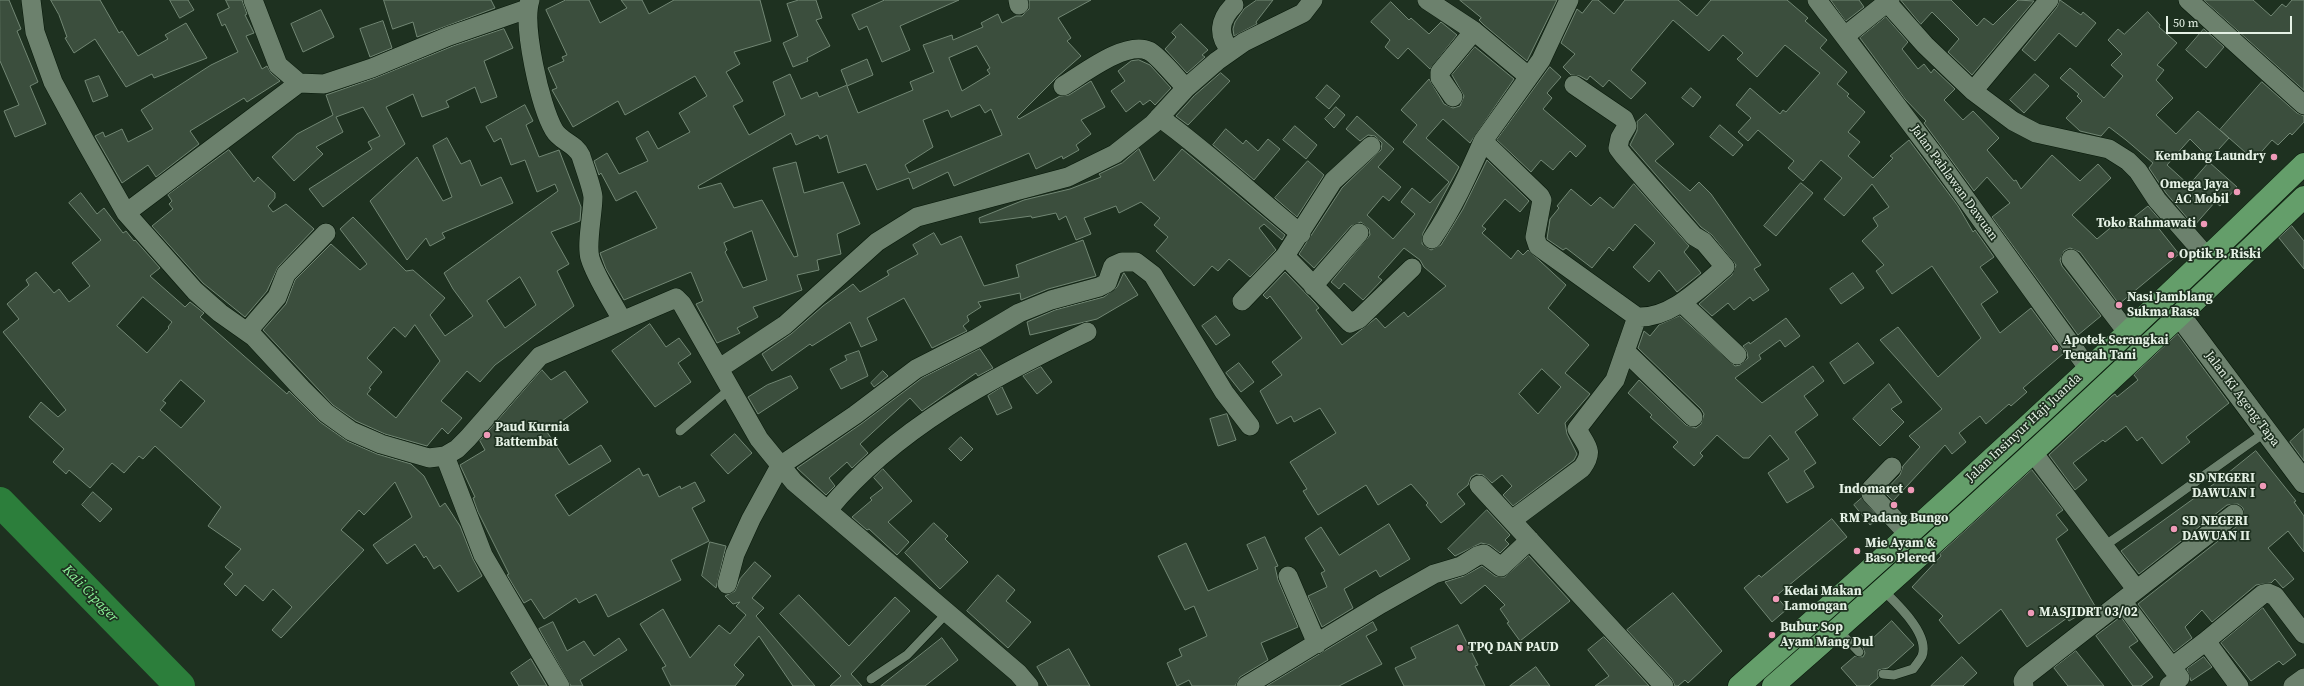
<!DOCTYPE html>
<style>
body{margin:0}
#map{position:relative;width:2304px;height:686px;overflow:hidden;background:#1e3120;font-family:"Source Serif 4",serif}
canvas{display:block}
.scale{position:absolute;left:2166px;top:16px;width:126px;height:18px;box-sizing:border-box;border:2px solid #e5f1e5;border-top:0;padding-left:5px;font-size:12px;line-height:14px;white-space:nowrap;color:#e5f1e5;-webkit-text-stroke:3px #1e3120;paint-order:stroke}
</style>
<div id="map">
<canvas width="2304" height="686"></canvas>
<div class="scale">50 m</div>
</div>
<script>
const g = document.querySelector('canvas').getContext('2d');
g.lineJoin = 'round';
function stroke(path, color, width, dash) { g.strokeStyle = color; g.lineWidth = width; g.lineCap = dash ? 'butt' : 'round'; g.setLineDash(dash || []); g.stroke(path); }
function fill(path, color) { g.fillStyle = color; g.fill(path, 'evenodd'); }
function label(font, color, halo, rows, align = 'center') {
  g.font = font + ' "Source Serif 4",serif'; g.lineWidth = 3.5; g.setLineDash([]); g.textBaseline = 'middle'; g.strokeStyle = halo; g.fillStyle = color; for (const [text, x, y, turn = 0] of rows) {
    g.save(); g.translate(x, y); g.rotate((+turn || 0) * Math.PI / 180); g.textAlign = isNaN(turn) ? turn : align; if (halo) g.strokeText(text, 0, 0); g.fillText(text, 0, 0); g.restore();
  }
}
stroke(new Path2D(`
 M0 502 180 686`), '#2c7e3b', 30);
const building = new Path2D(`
 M0 0H9L21 29 17 31 38 82 30 86 46 124 15 137 4 111 19 105 0 61Z
 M51 0H100L119 33 122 31 138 56 168 39 165 35 186 23 207 58 154 78 152 74 126 87 95 39 74 53 65 38 67 37 59 15Z
 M170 0H188L194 10 180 18Z
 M226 0H242L247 14 245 15 254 33 246 36 262 69 267 66 271 73 280 81 247 102 244 98 190 131 199 144 156 177 148 165 122 183 95 136 103 132 105 137 122 129 128 142 153 129 141 110 211 65 238 52 225 24 222 26 217 14 229 8Z
 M384 0H491L495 8 417 37 413 22 393 29Z
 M566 0H589L600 23 627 8 621 0H642L649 14 674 0H760L771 41 734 52 740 64 726 72 743 101 733 106 749 135 785 115 773 82 790 74 801 99 817 92 819 97 847 85 841 70 867 59 873 75 847 86 858 113 913 90 910 82 934 72 923 45 952 35 953 40 983 27 981 23 998 14 1002 23 1016 16H1022L1029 9V0H1091L1058 18 1071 38 1067 41 1081 56 1057 77 1017 117 1019 119 1060 96 1069 95 1091 81 1105 107 1081 120 1091 134 1076 145 1079 150 1063 159 1062 156 1036 169 1029 153 954 186 948 172 913 189 909 178 877 190 866 164 838 173 827 135 820 139 818 135 796 145 791 133 698 186 699 189 721 183 734 208 762 200 794 257 798 256 773 168 796 162 804 193 843 182 860 224 837 234 841 254 817 260 819 270 797 275 802 290 753 307 758 317 737 328 740 333 717 343 696 304 703 301 691 272 624 300 606 269 600 253 657 228 636 191 616 201 601 173 599 175 594 161 607 153 619 174 648 161 636 138 648 131 658 149 690 132 679 113 707 96 695 76 625 115 618 101 573 127 552 90 557 88 548 68 564 61 562 57 567 55 546 10ZM977 46 990 68 987 70 990 74 962 91 949 58ZM980 105 985 113 991 109 1002 135 909 173 905 165 933 147 923 120 948 110 951 117ZM752 231 767 280 743 288 725 252 727 250 724 243Z
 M799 0H816L822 18 816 20 830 46 807 58 808 61 793 67 783 43 798 36 787 4Z
 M885 0H959L900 26 910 50 882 62 867 26 859 30 852 15Z
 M1257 0H1273L1256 22 1257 24 1234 36 1233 29 1235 22 1244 9Z
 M1460 0H1557L1527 61 1484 25 1479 20 1481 18Z
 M1593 0H1598L1614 14 1625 0H1678L1697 16 1711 0H1787L1808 18 1805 21 1827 40 1820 48 1847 72 1837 84 1849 94 1847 96 1865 112 1848 132 1860 142 1848 156 1873 178 1893 158 1890 156 1909 140 1958 206 1973 232 1975 230 1994 257 1980 267 1998 292 1981 304 2000 333 2031 308 2064 353 2023 388 2027 392 2011 406 2009 404 1986 424 1980 416 1959 433 1966 442 1952 454 1945 445 1893 501 1884 492 1900 475 1903 466 1920 447 1909 436 1942 409 1880 340 1898 327 1938 377 1981 338 1932 266 1892 294 1876 271 1884 265 1862 241 1878 226 1873 218 1889 207 1872 184 1844 216 1824 199 1842 178 1821 160 1803 181 1788 168 1794 161 1758 130 1748 141 1738 132 1751 118 1736 105 1750 88 1780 114 1783 110 1786 112 1820 73 1812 67 1785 45 1757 77 1737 59 1743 53 1723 35 1709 51 1673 20 1631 70 1646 83 1631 99 1609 80 1603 87 1590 76 1587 80 1580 76 1571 75 1563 67 1575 54 1561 43 1577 9 1582 13Z
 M1831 0H1859L1864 7 1846 21Z
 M1901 0H1951L1977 26 1984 18 1993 25 2018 0 2034 1 1972 75 1948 52 1959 39 1932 12 1921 24Z
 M2060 0 2081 15 2083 12 2096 23 2076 47 2059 33 2035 61 2022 50 2057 7Z
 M2204 0H2253L2271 16 2282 4 2286 7 2292 0H2304V90Z
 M1391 2 1409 20 1411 18 1429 34 1441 22 1457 35 1430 69 1408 48 1398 59 1385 47 1390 40 1371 22Z
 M321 10 334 37 303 52 291 24Z
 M2148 12 2160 25 2159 27 2177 43 2157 65 2164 70 2156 80 2173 98 2156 115 2176 134 2198 111 2229 138 2210 159 2190 139 2167 165 2189 185 2209 162 2237 187 2220 206 2215 202 2194 226 2166 193 2149 168 2153 163 2126 140 2109 127 2101 136 2080 131 2066 118 2082 101 2077 96 2079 94 2060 78 2070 68 2104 98 2123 76 2111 65 2122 54 2108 40 2118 29 2124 34Z
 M1886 17 1908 42 1902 49 1918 69 1924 64 1931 73 1934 69 1955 89 1944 100 1963 120 1973 111 1999 138 1987 150 2014 181 2016 180 2021 189 2052 155 2080 181 2098 164 2111 178 2072 215 2097 239 2115 224 2119 229 2148 206 2161 221 2156 225 2179 254 2119 304 2080 252 2070 248 2064 251 2060 260 2062 266 2101 316 2078 335 1992 217 2010 203 1987 177 1974 191 1924 123 1926 121 1905 99 1860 38Z
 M383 21 392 48 370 57 360 29Z
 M1181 24 1208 50 1202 55 1205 57 1187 73 1165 49 1176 37 1172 33Z
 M504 29 513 48 484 61 497 97 481 103 475 87 446 101 449 107 422 117 413 94 386 107 405 144 323 207 309 189 372 149 368 142 380 136 363 107 336 117 343 132 316 147 323 154 294 181 272 157 297 134 333 115 326 95 375 78 453 46Z
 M2204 29 2224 47 2206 68 2186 50Z
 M1475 47 1514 79 1470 143 1443 119 1426 138 1459 167 1423 233 1422 244 1431 250 1441 245 1463 209 1487 160 1529 201 1520 212 1505 199 1482 226 1486 229 1482 233 1511 259 1518 250 1523 255 1528 250 1566 285 1548 308 1589 345 1565 373 1590 394 1565 423 1567 434 1577 454 1574 460 1513 506 1503 495 1512 486 1502 475 1492 483 1483 475 1476 474 1471 477 1468 485 1457 494 1465 504 1441 523 1426 505 1428 503 1411 484 1378 505 1366 485 1318 515 1303 491 1307 489 1290 462 1336 433 1320 408 1294 422 1291 416 1277 424 1260 391 1282 375 1272 362 1302 338 1270 296 1267 299 1263 295 1285 272 1314 302 1319 308 1316 310 1342 345 1376 318 1385 328 1404 312 1408 317 1446 286 1424 267 1420 260 1404 248 1378 277 1382 280 1363 300 1344 283 1339 289 1331 282 1370 235 1369 229 1361 222 1351 226 1314 268 1299 254 1342 188 1381 150 1382 143 1375 136 1368 135 1360 141 1346 129 1357 116 1394 149 1378 167 1401 187 1389 201 1383 196 1367 215 1393 239 1415 214 1401 202 1412 188 1430 203 1449 182 1403 142 1417 125 1401 110 1429 79 1444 104 1453 108 1460 106 1464 96 1452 75ZM1542 369 1561 387 1538 414 1519 394Z
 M1139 60 1150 65 1171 88 1155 105 1150 100 1143 105 1140 101 1126 112 1111 91 1125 81 1118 71 1131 61Z
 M1550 67 1561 77 1547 93 1552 98 1543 109 1586 146 1576 157 1570 151 1553 170 1541 160 1531 172 1497 140Z
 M1221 73 1230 81 1188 125 1176 116 1194 96Z
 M2035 74 2049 86 2024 113 2010 100Z
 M99 76 108 96 93 102 85 81Z
 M2262 82 2297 113 2304 116V122L2292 135 2290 133 2278 145 2272 140 2254 160 2220 130Z
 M1327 85 1340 96 1329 109 1316 98Z
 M1691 88 1701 97 1693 107 1682 98Z
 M525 105 533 121 526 125 539 157 559 150 581 207 580 221 551 232 569 264 557 271 574 306 495 365 480 382 467 371 441 401 462 418 448 434 442 428 427 446 385 434 356 421 333 405 263 330 286 304 295 280 331 244 360 270 367 264 340 229 353 217 406 271 413 270 445 298 430 315 445 336 473 316 453 289 444 273 558 191 555 184 537 192 525 160 511 165 501 138 494 142 486 127ZM520 277 536 305 505 328 487 301ZM415 325 440 361 396 418 367 394 371 389 369 388 382 372 367 358 394 327 405 337Z
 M1336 107 1345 115 1334 128 1325 119Z
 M1646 114 1674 144 1655 161 1690 191 1699 182 1711 194 1761 265 1754 269 1769 290 1753 301 1750 297 1734 310 1728 303 1712 316 1699 304 1732 275 1736 265 1712 235 1701 227 1630 145 1637 131V122Z
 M1720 125 1743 145 1733 156 1710 137Z
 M1295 126 1317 145 1306 159 1283 140Z
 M1226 129 1243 144 1246 140 1258 151 1268 139 1280 149 1254 180 1213 145Z
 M447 138 461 164 470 160 481 186 501 177 513 203 442 233 445 238 430 246 426 238 407 260 370 201 417 157 443 201 452 197 433 146Z
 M1139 149 1154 181 1182 149 1285 235 1282 240 1264 224 1259 228 1276 250 1250 277 1229 259 1218 271 1212 266 1194 286 1156 251 1168 237 1154 225 1160 218 1141 202 1119 213 1116 206 1084 218 1091 234 1076 240 1066 216 1059 220 1056 213 1032 218 1031 216 980 223 979 218 1024 200 1070 189 1101 177 1099 174 1122 163Z
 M229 150 254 182 258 177 275 193V198L268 206 273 212 286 204 314 229 278 267 267 291 245 317 203 283 152 226 173 209 169 204 172 201 168 195Z
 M1308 161 1324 175 1297 217 1275 198Z
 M1801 183 1813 193 1776 236 1764 226Z
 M1634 184 1689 246 1684 252 1701 273 1677 292 1659 270 1649 282 1633 267 1655 243 1635 224 1613 251 1609 247 1592 268 1566 248 1563 250 1547 239 1550 219 1559 208 1557 206 1571 189 1591 206 1600 197 1613 208Z
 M81 193 97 214 104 208 123 233 126 231 134 241 135 240 160 268 150 276 185 307 190 302 204 313 200 317 287 394 289 391 320 422 347 441 377 454 411 464 424 476 440 507 445 503 460 526 473 559 482 576 458 592 440 565 434 569 426 556 424 558 415 544 387 564 373 545 412 517 395 482 364 515 359 510 341 530 364 550 281 638 272 630 292 607 273 589 263 601 245 585 236 596 224 584 233 574 225 567 241 549 208 526 221 507 155 446 143 459 139 456 124 473 112 463 90 488 69 470 66 474 53 462 64 449 29 417 41 402 58 417 66 410 3 332 19 319 7 304 29 285 26 280 36 272 54 293 59 289 69 302 90 286 72 263 101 240 69 203ZM143 297 172 322 168 327 169 328 147 353 117 326ZM181 380 205 401 181 428 160 410 166 403 163 401Z
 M2292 226 2304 241V269L2279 238Z
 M934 233 941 245 961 236 984 286 1019 277 1016 265 1083 240 1096 276 1048 289 1021 300 1020 293 978 302 981 307 967 316 969 321 963 326 967 331 932 348 904 298 867 318 877 340 861 347 850 322 812 346 810 344 772 371 762 354 791 334 823 306 853 284 860 292 889 275 887 271 918 254 913 245Z
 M1124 273 1138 295 1097 319 1030 335 1027 322 1055 310 1104 297 1117 287Z
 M1853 273 1864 288 1841 304 1830 289Z
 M1216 316 1230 335 1216 345 1202 326Z
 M1680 316 1735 366 1740 365 1748 358 1747 352 1743 346 1749 342 1750 344 1786 318 1800 336 1785 347 1780 340 1759 355 1761 359 1735 378 1762 403 1813 366 1824 381 1804 396 1818 415 1795 432 1816 463 1804 471 1814 487 1787 503 1768 473 1789 459 1770 435 1749 458H1743L1717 435 1700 453 1703 456 1694 466 1673 447 1678 442 1650 417 1652 415 1628 393 1639 380 1686 425 1696 428 1701 424 1704 414 1701 409 1638 348 1644 331 1650 336 1659 325Z
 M650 324 666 347 679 338 691 354 678 363 691 382 655 407 612 351Z
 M2178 334 2229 403 2186 437 2190 442 2162 464 2142 437 2137 441 2126 426 2105 442 2103 440 2073 463 2087 480 2075 490 2049 455 2112 396 2115 394 2117 397 2138 380 2134 375Z
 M1858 343 1874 363 1844 384 1830 363Z
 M980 349 993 368 978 376 976 373 922 411 910 398 860 444 868 453 852 468 847 462 829 478 835 486 826 495 797 468 861 424 922 378Z
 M859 351 868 376 841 389 830 369 847 360 845 356Z
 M1239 363 1254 382 1241 392 1226 373Z
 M1041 367 1052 382 1037 394 1023 376Z
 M542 370 551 380 565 371 588 402 547 432 569 465 601 445 611 461 555 495 569 516 639 468 643 476 648 474 659 497 680 486 681 489 695 482 705 501 692 508 709 541 671 560 681 580 608 617 596 594 579 603 576 598 544 619 531 599 524 603 507 575 509 574 478 512 473 498 475 497 460 465 485 450 480 441Z
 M883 371 888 376 874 387 871 383Z
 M791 376 798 388 758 414 748 397 767 385Z
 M1889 384 1902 402 1891 409 1904 422 1880 446 1853 419Z
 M1002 387 1012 408 997 415 988 396Z
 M1227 414 1236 440 1218 446 1210 419Z
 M2304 429V461L2290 442Z
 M735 434 752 453 728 474 711 455Z
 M961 437 973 449 961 461 949 449Z
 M2256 451 2296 501 2294 502 2304 516V552L2288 531 2268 548 2294 579 2283 588 2275 579 2271 583 2256 585 2212 622 2202 610 2185 627 2192 638 2174 652 2138 604 2241 523 2244 518 2243 508 2238 504 2227 505 2139 574 2121 551 2218 481Z
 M883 469 912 501 888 522 909 542 897 555 869 529 867 530 852 517 872 500 870 498 883 488 874 478Z
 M2032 470 2063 510 2056 515 2068 530 2056 539 2095 606 2069 621 2067 618 2027 647 2001 609 1959 644 1939 620 1943 616 1912 587 1941 556 1940 554Z
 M93 492 112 509 100 522 82 505Z
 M1862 498 1879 518 1870 525 1854 505Z
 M1487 510 1510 535 1505 540 1509 544 1500 553 1490 545 1481 543 1455 556 1448 549Z
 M1832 519 1847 537 1776 596 1787 609 1772 622 1744 588 1759 575 1761 577Z
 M934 523 948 536 945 539 968 562 940 589 905 553Z
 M1389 524 1410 559 1380 577 1376 570 1344 589 1353 608 1322 627 1308 596 1327 587 1321 573 1325 571 1305 538 1321 527 1339 555Z
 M1265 537 1278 566 1275 567 1278 580 1298 627 1261 643 1268 660 1240 677 1235 686H1192L1189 680 1177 686 1167 663 1182 656 1179 649 1207 636 1194 606 1185 610 1158 556 1186 543 1208 591 1258 569 1247 545Z
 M710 542 726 546 716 588 702 576Z
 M1529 556 1570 601 1520 641 1507 623 1509 622 1500 609 1505 605 1485 585 1461 604 1445 582 1464 576 1482 566 1495 576 1504 577Z
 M755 562 771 576 752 598 764 608 756 616 815 686H793L759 636 734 665 744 675 735 686H671L662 668 666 666 640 624 663 609 690 658 719 625 730 634 746 615 736 606 740 602 733 604 725 596 735 591 740 579Z
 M998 575 1015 590 1006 601 1031 622 1008 648 967 611Z
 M1673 593 1722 651 1688 683 1685 680 1678 686H1675L1672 679 1627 630Z
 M799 595 849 646 895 597 910 611 851 674 862 686H830L841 676 780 614Z
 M2263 608 2296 655 2283 665 2279 661 2251 681 2221 643Z
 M2121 617 2138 641 2129 647 2153 677 2141 686H2133L2096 636Z
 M1892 621 1914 645 1888 668 1878 670V678L1869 686H1857L1841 668 1855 656 1863 657 1865 653 1863 648Z
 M553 622 567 651 584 641 594 656 619 638 627 650 580 680 583 686H571L539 629Z
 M1373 622 1377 630 1366 636 1382 664 1339 686H1267Z
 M1458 625 1478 665 1475 666 1485 686H1404L1395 668 1416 658 1411 648Z
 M1604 637 1608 641 1649 686H1595L1609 676 1588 650Z
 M942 638 958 660 925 686H881Z
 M1069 649 1090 686H1048L1037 667Z
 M2076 651 2104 686H2068L2054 668Z
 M1962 657 1977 673 1963 686H1931Z
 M2204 657 2212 667 2191 681 2187 669Z
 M531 659 547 686H519L511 673Z
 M1536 667 1550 686H1510Z`);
fill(building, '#3b4e3d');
stroke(building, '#728774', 1);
const lane = new Path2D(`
 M680 431 730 389
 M2104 546C2159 509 2212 469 2267 431
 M1838 630 1859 652
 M1883 674 1894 675 1913 669C1916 665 1920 660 1922 656 1930 634 1897 604 1883 590
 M871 679 907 655 947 613`);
const street = new Path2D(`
 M31 0 35 32 53 82 85 141 126 213 195 291 220 313 254 337 302 389 326 413 351 431 381 444 429 458 445 456 457 449 468 438 540 356 676 298 682 304 759 439 794 482 1018 673 1029 686
 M253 0 278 65 299 83
 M530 0C522 25 540 106 554 130 561 142 575 143 581 156 584 166 592 187 593 197 593 213 586 244 590 258 596 278 612 301 622 320
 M1018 0 1019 5
 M1427 0 1474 31 1528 76
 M1569 0 1541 60 1483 141 1540 196 1542 200 1535 237 1538 246 1637 317C1671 319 1701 287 1725 267L1704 242 1694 236 1624 156 1618 148 1620 138 1627 126 1624 119 1574 85
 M1817 0 1938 160 2088 368
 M1885 0 1925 45 1973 91 2013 121 2036 133 2109 149 2128 161 2138 171 2157 200 2208 258
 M2188 0 2304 105
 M1845 36 1890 0
 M1231 51C1217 35 1219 20 1234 5
 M1063 86C1083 74 1126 40 1149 51 1158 55 1178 80 1186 88
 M1973 91 2049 0
 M1453 97 1440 78V72L1474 31
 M1159 117C1209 153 1253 195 1301 234
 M126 213 299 83 324 84 372 68 449 36 527 9
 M1432 239C1453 208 1468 175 1483 141
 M1285 256 1350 323 1359 319 1412 268
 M2071 259 2127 332
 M1313 286 1359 233
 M1242 301 1285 256 1333 181 1371 146
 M1682 303 1737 355
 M247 332 277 297 286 274 326 233
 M1625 351 1693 417
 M720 368 785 325 877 242 917 217 1068 177 1115 154 1153 124 1186 88 1217 61 1244 42 1303 13 1313 0
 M2032 451 2136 589
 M445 456 483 555 560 686
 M1892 467 1871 489V494L1908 534
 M1479 485 1664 686
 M828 510C895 428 993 377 1087 332
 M1512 520 1582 468C1595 450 1586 446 1577 429L1615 380 1637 317
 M1288 576 1317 644
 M727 584 735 554 751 519 780 466 855 415 916 369 977 338 1019 313 1051 300 1099 287 1107 283 1113 266 1122 262H1136L1153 275 1224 392 1250 426
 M2122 601 2180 678 2169 686
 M2172 667 2206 641
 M1246 686 1381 604 1434 574 1461 566 1477 556 1484 554 1501 567 1530 540
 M2024 686 2023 681 2026 676 2234 514
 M2239 686 2206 641 2263 594 2268 593 2275 596 2304 634
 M2293 686 2304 678`);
const secondary = new Path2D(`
 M2180 316 2304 482`);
const highway = new Path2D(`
 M1739 686C1931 517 2121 342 2304 164
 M1773 686C1954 528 2130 364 2304 197`);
stroke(lane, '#071809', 10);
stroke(street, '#071809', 20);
stroke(secondary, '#071809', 23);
stroke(highway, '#071809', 23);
stroke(lane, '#6c816d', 9);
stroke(street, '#6c816d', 19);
stroke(secondary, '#6c816d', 22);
stroke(highway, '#649e6a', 22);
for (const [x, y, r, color] of [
 [2274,157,4,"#ef9ab8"],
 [2237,192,4,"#ef9ab8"],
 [2204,224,4,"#ef9ab8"],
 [2171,255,4,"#ef9ab8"],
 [2119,305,4,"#ef9ab8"],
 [2055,348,4,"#ef9ab8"],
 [487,435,4,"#ef9ab8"],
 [2263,486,4,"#ef9ab8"],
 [1911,490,4,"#ef9ab8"],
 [1894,505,4,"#ef9ab8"],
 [2174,529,4,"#ef9ab8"],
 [1857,551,4,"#ef9ab8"],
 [1776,599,4,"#ef9ab8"],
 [2031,613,4,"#ef9ab8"],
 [1772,635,4,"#ef9ab8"],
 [1460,648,4,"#ef9ab8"]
]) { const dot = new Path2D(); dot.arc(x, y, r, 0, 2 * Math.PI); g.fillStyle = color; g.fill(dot); stroke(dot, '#1e3120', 1.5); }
label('bold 13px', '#e5f1e5', '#1e3120', [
 ["Kembang Laundry",2266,157,"right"],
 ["Omega Jaya",2229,185,"right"],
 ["AC Mobil",2229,200,"right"],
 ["Toko Rahmawati",2196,224,"right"],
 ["Optik B. Riski",2179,255],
 ["Nasi Jamblang",2127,298],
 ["Sukma Rasa",2127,313],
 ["Apotek Serangkai",2063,341],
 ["Tengah Tani",2063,356],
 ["Paud Kurnia",495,428],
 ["Battembat",495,443],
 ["SD NEGERI",2255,479,"right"],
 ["DAWUAN I",2255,494,"right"],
 ["Indomaret",1903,490,"right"],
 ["RM Padang Bungo",1894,519,"center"],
 ["SD NEGERI",2182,522],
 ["DAWUAN II",2182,537],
 ["Mie Ayam &",1865,544],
 ["Baso Plered",1865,559],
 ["Kedai Makan",1784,592],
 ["Lamongan",1784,607],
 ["MASJIDRT 03/02",2039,613],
 ["Bubur Sop",1780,628],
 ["Ayam Mang Dul",1780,643],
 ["TPQ DAN PAUD",1468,648]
], 'left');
label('13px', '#e5f1e5', '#1e3120', [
 ["Jalan Pahlawan Dawuan",1954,183,54],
 ["Jalan Ki Ageng Tapa",2242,399,53],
 ["Jalan Insinyur Haji Juanda",2024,428,-43]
]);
label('italic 14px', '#8ff89c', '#1e3120', [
 ["Kali Cipager",90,594,46]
]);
</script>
